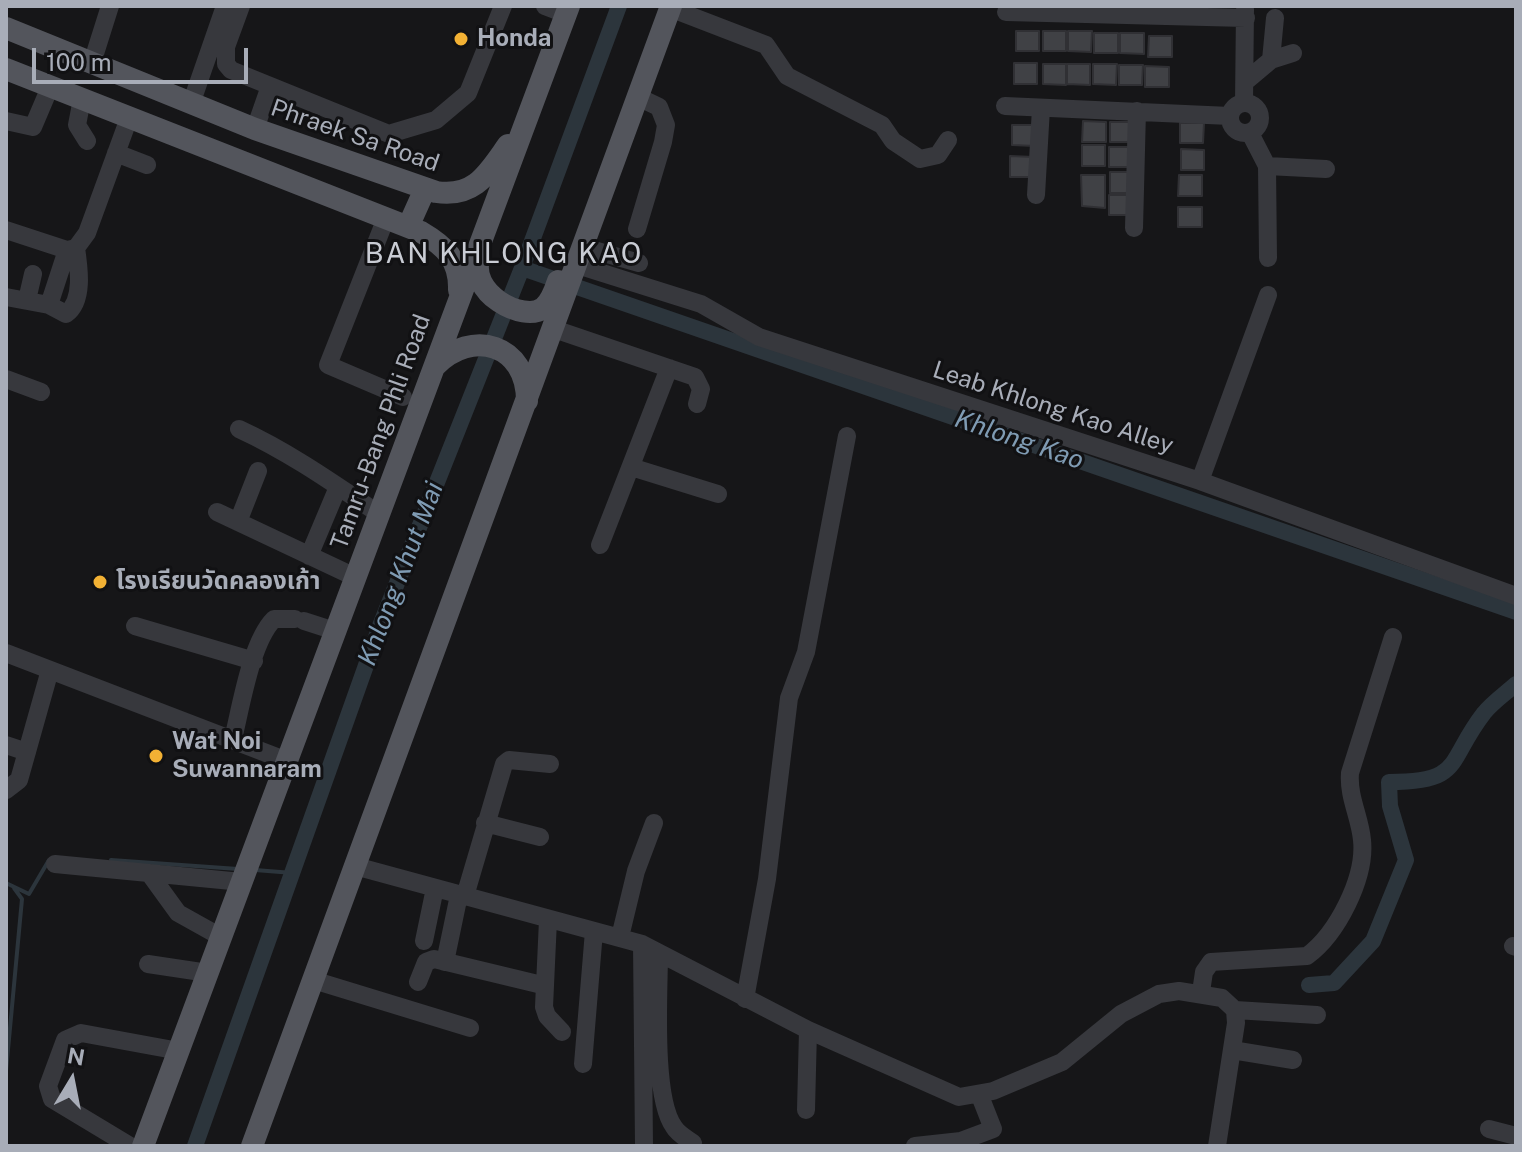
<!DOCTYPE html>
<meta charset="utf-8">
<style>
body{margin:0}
#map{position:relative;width:1522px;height:1152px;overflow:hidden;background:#161618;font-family:"Public Sans",sans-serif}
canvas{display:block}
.frame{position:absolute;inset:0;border:8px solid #a8adb8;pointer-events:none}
.north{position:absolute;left:32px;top:1040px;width:80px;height:80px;-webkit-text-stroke:6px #111113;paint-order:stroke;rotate:10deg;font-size:22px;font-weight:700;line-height:32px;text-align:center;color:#a8adb8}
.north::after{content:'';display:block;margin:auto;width:28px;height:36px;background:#a8adb8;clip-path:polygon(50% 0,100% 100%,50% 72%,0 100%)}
.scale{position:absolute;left:32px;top:48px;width:216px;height:36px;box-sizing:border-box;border:4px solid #a8adb8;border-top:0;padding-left:10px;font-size:24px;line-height:28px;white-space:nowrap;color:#a8adb8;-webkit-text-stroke:6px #111113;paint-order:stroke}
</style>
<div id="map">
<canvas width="1522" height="1152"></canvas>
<div class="frame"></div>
<div class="north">N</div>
<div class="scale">100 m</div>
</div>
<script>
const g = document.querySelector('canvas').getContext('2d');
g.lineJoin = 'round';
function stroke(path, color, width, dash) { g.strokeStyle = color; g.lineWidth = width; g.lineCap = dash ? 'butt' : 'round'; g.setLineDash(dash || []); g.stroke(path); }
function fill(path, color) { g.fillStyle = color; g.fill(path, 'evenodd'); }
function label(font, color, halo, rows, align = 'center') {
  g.font = font + ' "Public Sans","Noto Sans Thai",sans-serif'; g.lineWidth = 6; g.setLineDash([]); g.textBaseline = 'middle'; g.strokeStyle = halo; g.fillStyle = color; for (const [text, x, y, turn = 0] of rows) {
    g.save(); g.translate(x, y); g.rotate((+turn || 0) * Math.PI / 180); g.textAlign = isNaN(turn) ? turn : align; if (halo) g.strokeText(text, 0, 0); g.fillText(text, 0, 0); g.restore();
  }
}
stroke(new Path2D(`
 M111 860 238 869
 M255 870 293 873
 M6 883 29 894 49 860
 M6 1071 22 899 14 888`), '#2c353c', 4);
stroke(new Path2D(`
 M522 268 1516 612
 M1309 985 1334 983 1373 941 1406 860 1390 806 1389 782C1464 782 1446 762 1484 713 1493 702 1506 693 1516 684
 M195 1146 380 626 522 268 619 6`), '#2c353c', 16);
const building = new Path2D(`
 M1016 31H1039V51H1016Z
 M1043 31H1066V51H1043Z
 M1068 31H1092L1091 52 1068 51Z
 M1094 33H1118V53H1094Z
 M1120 33H1144V54L1120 53Z
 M1149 36H1172V57H1148Z
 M1014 63H1037V84H1014Z
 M1043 64H1066V85L1043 84Z
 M1067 64H1090V85L1067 84Z
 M1093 64H1117L1116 85 1093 84Z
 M1119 65H1143L1142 85H1119Z
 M1145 66 1169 67V87H1145Z
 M1083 121 1106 122V142H1082Z
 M1110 122H1133V142H1110Z
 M1180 123H1204L1203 143H1180Z
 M1012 125H1036L1035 146 1012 145Z
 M1082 145H1105V166H1082Z
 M1109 147H1133V167H1109Z
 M1181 149 1204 150V170H1181Z
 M1010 156 1034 157 1033 177H1010Z
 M1110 172H1133V193H1110Z
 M1081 175H1105V208L1082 206Z
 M1179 175H1202V196H1178Z
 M1109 195H1132V215H1109Z
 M1178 207H1202V227H1178Z`);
fill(building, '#404145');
stroke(building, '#303034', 2);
stroke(new Path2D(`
 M241 6 226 47V64L231 70 389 134 436 120 468 93 503 6
 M545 6 566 14
 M670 8 766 45 787 76 882 125 893 141 920 159 938 155 948 140
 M1006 12 1246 18
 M1271 60 1275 18
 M92 63 110 6
 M1246 81 1271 60 1293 53
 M82 99 77 125 87 141
 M1230 118a15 15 0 1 1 30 0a15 15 0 1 1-30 0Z
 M1244 103 1245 9
 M191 104 225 6
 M1005 106 1230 116
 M6 121 33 127 50 87
 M255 129 270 86
 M1250 133 1267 166 1268 258
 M116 153 147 165
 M1267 166 1326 169
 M1036 195 1041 108
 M386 218 328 365 403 397
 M1134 228 1137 111
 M637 229 663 142 666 125 659 107 638 97
 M6 230 67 250 76 248 87 233 129 118
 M583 247 639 263
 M67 250 49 305 66 314C84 301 79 268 76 248
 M577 265 701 304 759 337 1200 481 1516 596
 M6 297 49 305
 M27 300 33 274
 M554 329 695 377 701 389 697 404
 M6 379 41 392
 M239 429C289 452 333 483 379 514
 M631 467 718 494
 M1200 481 1268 295
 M217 512 355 577
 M238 522 258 471
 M600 545 669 368
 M309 556 338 487
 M304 621 335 631
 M135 626 254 661
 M6 653 287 761
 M233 739C241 707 251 642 274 619H295
 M6 745 27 752
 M6 790 19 780 50 670
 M485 823 540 837
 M55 864 242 882
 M355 866 642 944 808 1030 959 1097 993 1091 1062 1062 1121 1014 1159 994 1179 991 1222 998 1235 1010 1236 1023 1217 1146
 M149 873 178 913 221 937
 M465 896 504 764 509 760 550 764
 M548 920 544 1007 547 1016 562 1032
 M620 937 636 871 654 823
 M424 941 435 888
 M642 944 644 1146
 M1513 946 1516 947
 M659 953C659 991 652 1097 674 1127 678 1134 686 1138 693 1143
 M445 962 459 895
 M148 964 208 973
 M313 980 470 1028
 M418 982 426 962 434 959 542 985
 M1201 992 1204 972 1211 962 1307 956C1337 934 1366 878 1362 840 1360 817 1348 797 1350 773L1393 637
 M745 999 767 879 789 698 806 652 847 436
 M1235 1010 1317 1015
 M1232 1050 1293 1060
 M583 1064 594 931
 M806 1110 808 1030
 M1489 1129 1516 1136
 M130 1146 52 1099 48 1086 65 1040 81 1033 179 1051
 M915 1146 961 1141 993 1129 980 1096`), '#37383d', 18);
stroke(new Path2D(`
 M6 28 255 129 436 192C475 198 488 173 508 145
 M6 69 421 232C445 246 460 260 459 290
 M408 227 425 189
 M480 256C466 293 524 323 543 308 551 302 555 290 558 281
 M435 366C472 328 527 344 527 401
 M143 1146 569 6
 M252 1146 671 6`), '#53555c', 22);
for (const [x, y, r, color] of [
 [461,39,8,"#f2b134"],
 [100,582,8,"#f2b134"],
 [156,756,8,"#f2b134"]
]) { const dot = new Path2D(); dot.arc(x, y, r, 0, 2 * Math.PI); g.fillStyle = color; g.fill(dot); stroke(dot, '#111113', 3); }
label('bold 24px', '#a8adb8', '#111113', [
 ["Honda",477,39],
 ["โรงเรียนวัดคลองเก้า",116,582],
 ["Wat Noi",172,742],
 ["Suwannaram",172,770]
], 'left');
label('24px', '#a8adb8', '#111113', [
 ["Phraek Sa Road",355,136,19],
 ["Leab Khlong Kao Alley",1053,408,18],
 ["Tamru-Bang Phli Road",381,432,-70]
]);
label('italic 26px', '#7f9bb3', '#111113', [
 ["Khlong Kao",1019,440,19],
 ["Khlong Khut Mai",401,574,-69]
]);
g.letterSpacing = '2px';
label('28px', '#c9ccd4', '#111113', [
 ["BAN KHLONG KAO",504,254]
]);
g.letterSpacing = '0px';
</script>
